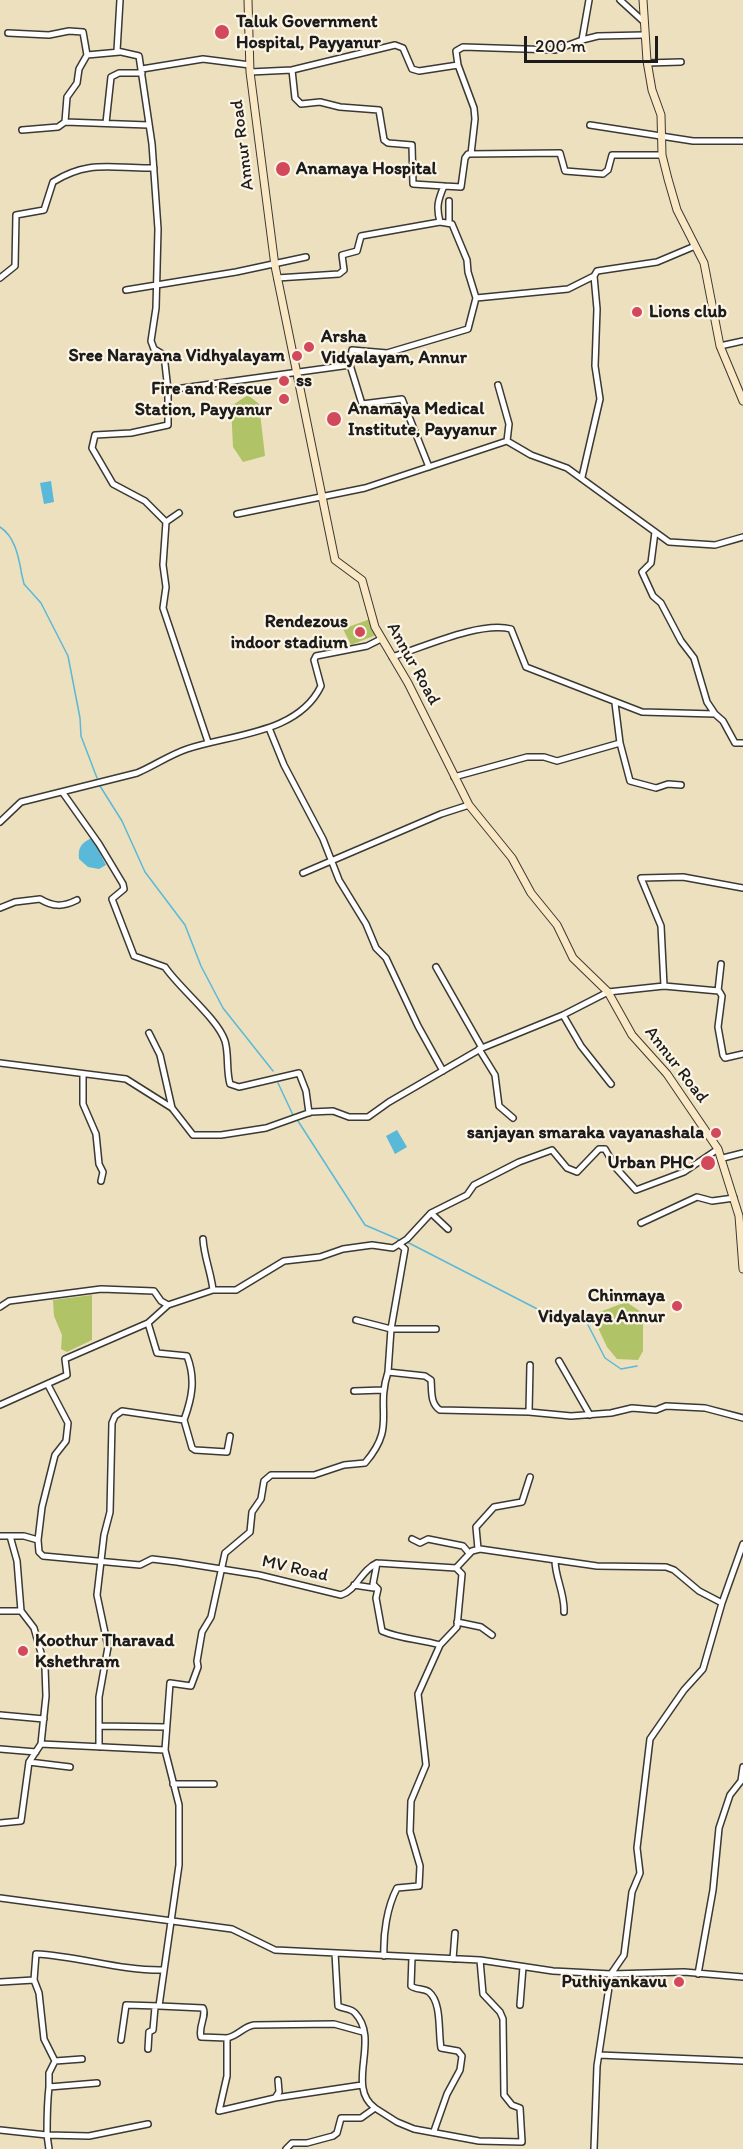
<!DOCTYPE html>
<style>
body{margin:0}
#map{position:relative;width:743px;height:2149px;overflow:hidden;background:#ede0be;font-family:Itim,sans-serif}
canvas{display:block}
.scale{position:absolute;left:524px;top:36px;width:134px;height:27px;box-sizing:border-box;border:3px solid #1c1c1c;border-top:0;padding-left:8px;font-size:18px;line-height:21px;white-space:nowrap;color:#1c1c1c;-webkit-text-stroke:4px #fcf5e5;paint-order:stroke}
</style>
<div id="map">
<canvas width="743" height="2149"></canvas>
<div class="scale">200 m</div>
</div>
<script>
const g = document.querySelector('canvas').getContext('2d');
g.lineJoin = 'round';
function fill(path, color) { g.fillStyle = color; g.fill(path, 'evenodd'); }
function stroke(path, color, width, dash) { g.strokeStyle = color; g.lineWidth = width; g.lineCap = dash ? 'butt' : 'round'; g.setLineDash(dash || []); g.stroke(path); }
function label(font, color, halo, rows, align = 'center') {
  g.font = font + ' Itim,sans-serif'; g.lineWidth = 4.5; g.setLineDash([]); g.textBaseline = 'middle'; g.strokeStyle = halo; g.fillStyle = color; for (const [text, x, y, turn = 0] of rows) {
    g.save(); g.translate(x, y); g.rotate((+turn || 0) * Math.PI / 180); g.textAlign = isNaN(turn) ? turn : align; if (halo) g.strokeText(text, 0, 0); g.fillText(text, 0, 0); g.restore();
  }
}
fill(new Path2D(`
 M248 395 259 404 265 456 243 462 233 447 231 406Z
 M370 619 376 635 351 645 343 629Z
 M92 1295V1340L67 1352 61 1349 62 1335 54 1316 53 1300Z
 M626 1302 643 1313V1351L638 1360 617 1359 607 1347 592 1315Z`), '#b1c367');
fill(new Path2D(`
 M51 481 54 502 44 504 40 483Z
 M92 838 106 865 99 869 88 867 79 859C78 847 81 843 92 838Z
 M397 1130 407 1147 395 1154 386 1136Z`), '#5ab8d8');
stroke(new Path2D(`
 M0 527C14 536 18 554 21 570
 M24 584 21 571 24 584 41 603 68 656 80 718 81 736 97 778
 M100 786 122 821 145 872 185 925 201 966 223 1008 273 1071
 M278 1083 293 1115
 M298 1121 365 1225 400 1240
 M407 1242 549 1315 585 1319 605 1358 621 1369 637 1366`), '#5ab8d8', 1.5);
const street = new Path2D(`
 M120 0 117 51 139 56 152 144 158 229 156 308 151 341 154 349 164 355 168 390 350 365 352 350 387 353 468 329 476 298 568 289 594 276 597 271 657 262 695 246
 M620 0 643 21
 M8 33 49 35 69 31 83 32 87 55 120 52
 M582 40 598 36 644 35
 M647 63 681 62
 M458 65 474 108 475 119 471 154
 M142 69 203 59 250 65
 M292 70 395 45 403 48 412 69 419 71 458 65 456 51 463 47 555 50 582 40 589 0
 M250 72 292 70 295 98 301 104 320 102 340 107 379 110 384 140 388 143 412 145 413 184 444 186
 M65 122 67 97 77 83 79 69 87 55
 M106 123 111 77 119 73H142
 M590 125 693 141H743
 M22 130 58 127 65 122 148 125
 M449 201V222
 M440 222 452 224 467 260 468 272 476 298
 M0 278 15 266 16 215 44 210 53 182C90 159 113 169 154 168
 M277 278 339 274 344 270 342 255 357 251 361 236 440 222C436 207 438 200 444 186L461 187 465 158 468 154 560 153 565 171 603 174 608 170 612 155H662
 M126 290 236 272 306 257
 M720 346 743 341
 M350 365 362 404 402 399 429 467
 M498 385 509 424 507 441
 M582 477 600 399 595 366 597 309 594 276
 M179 513 166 522 163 565 166 587 163 608 208 742
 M237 514 365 488 507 441 531 455 567 468 669 542 715 545 743 537
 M166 522 145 501 113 484 92 448 95 435 131 433 168 425V390
 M655 532 651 563 642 572 653 596 661 603 681 641 694 658 707 702 715 714
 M392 657C424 647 480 621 511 629L526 667 642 712 715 714 723 721 735 743H743
 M615 703 620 743 630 781 656 788 668 784 681 785
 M269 728 284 765 323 839 339 880 366 924 376 948 386 958 418 1026 443 1071
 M454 777 527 757H544L557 761 620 743
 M63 793 99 844 123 884 124 889 112 899 134 956 165 967C180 989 218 1019 225 1041 229 1054 226 1070 230 1084L239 1087 299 1073 306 1091 309 1113
 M0 822 21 802 137 773C154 766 169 755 187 749 232 734 298 734 321 686L314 660 316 656 367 646 381 639
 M303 873 441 814 469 805
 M0 908 15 902 40 899C53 907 63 907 77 900
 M436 967 482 1048
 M664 986 719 991 722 996 718 1027 723 1055 725 1058 743 1054
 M718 991 721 964
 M563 1015 581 1046 611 1084
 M149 1033 160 1055 172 1108
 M479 1049 495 1075 499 1106 513 1118
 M0 1063 126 1079 172 1108 193 1135H221L266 1128 311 1112 333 1111 349 1117H368L389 1102 482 1048 563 1015 608 992 664 986 661 926 641 878 683 877 743 888
 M83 1074V1104L96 1134 99 1164 103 1172 101 1181
 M723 1158 743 1153
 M431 1213 448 1229
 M641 1223 697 1197 712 1201 734 1198
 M203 1239C204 1257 211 1272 213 1290
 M0 1307 9 1301 101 1289 154 1291 161 1301 168 1305
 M356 1320 391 1329H436
 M559 1361 590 1415
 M388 1372 391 1329 405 1249 399 1244
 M354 1391 383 1390
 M0 1405 67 1375 65 1359 148 1323 168 1305 213 1290H236L284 1261 320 1257 343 1249 372 1245 393 1248 407 1239 431 1213 467 1195 474 1185 519 1162 552 1150 567 1168 577 1172 599 1149H605L616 1168 636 1190 684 1172 718 1149
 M529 1412 530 1365
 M184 1420 192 1448 195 1450 227 1452 230 1436
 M0 1536H24L38 1540 39 1552 43 1556 140 1565 152 1559 177 1562 259 1575 341 1595C357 1590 361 1570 377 1563L456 1568 472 1551 480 1549 597 1566 666 1567 674 1570 699 1591 722 1603 743 1544
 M10 1536 17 1561 21 1611 34 1628 45 1667 46 1696 41 1744 165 1750 179 1805V1865L159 2006 126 2005 121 2040
 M412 1539 420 1543 428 1539 463 1546 469 1553
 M38 1540 42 1507 55 1455 66 1441 68 1423 48 1385
 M478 1549 476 1527 494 1507 522 1502 530 1477
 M555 1560C555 1578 565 1593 564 1612
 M377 1563 373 1584 378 1589 376 1598 382 1631C400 1639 420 1639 440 1645L418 1694 426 1765 411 1801 410 1832 420 1866 419 1886 397 1888C387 1907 383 1934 384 1956
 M354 1585 374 1588
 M0 1611H21
 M457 1622 481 1627 492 1635
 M440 1645 457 1627 462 1574 456 1568
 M0 1715 44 1719
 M99 1726 166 1727
 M99 1747V1697L108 1647 97 1595 104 1535 110 1512 112 1423 115 1416 122 1411 184 1420C192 1398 196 1379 187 1356L157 1353 148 1323
 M0 1749 36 1752
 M165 1750 170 1683 191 1686 198 1667 197 1661 202 1632 211 1617 225 1553 250 1532 252 1512 261 1499 264 1481 271 1475H314L344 1465 365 1463C397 1426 375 1412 388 1372L425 1376 431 1380C432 1390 430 1404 440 1410L529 1412 571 1416 611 1413 632 1408 656 1410 666 1406 705 1408 743 1418
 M29 1762 70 1767
 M173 1784H214
 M0 1823 21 1821 29 1762 41 1744
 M0 1898 232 1929 275 1950 480 1960 553 1971 611 1974 624 1955 632 1892 640 1873 637 1848 650 1739 684 1690 703 1669 722 1603
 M335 1953 338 2006C343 2009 351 2008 355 2013 381 2040 345 2086 375 2108
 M412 1957 411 1986C416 1990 424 1988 429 1992 442 2003 438 2031 441 2048L458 2051 462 2056 460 2070 447 2094 434 2131
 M453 1959 455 1933
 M698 1974 713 1890 719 1828 730 1795 741 1781 743 1767
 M0 1982 34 1980
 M520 2005 523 1967
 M159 2006 203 2008C207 2016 198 2026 201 2037L227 2038V2076L219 2111 275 2098 279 2092 278 2080
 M227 2038C238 2036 244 2026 254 2025L334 2024 363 2032
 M148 2049 149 2032 153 2030 155 2007
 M599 2055 743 2061
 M82 2059 55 2061 44 2039 39 1993 34 1980 36 1954C79 1956 120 1971 164 1970
 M55 2061 49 2073V2087L97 2083
 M49 2087C47 2104 47 2118 47 2135L89 2136 148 2124
 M275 2098 362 2085
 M0 2130 47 2135 49 2149
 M286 2149 292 2143H307L333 2136 337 2133 341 2118H361L375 2108 397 2122 414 2129 479 2141 522 2142 520 2108 512 2105 504 2095 503 2019 500 2012 483 1994 480 1960
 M594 2149 597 2066 611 1974 684 1972 743 1977`);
const secondary = new Path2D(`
 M248 0 250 72 275 266 335 560 362 580 375 627 408 683 469 805 512 858 531 893 557 925 573 958 608 992 632 1035 667 1074 718 1149 739 1216 743 1269
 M643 0 647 61 652 90 661 115 662 155 668 179 677 210 704 263 720 346 743 401`);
stroke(street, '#3b3934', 8);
stroke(secondary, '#3b3934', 9);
stroke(street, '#fff', 5);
stroke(secondary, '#fae7c3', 7);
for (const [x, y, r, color] of [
 [222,32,8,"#d1495b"],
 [283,169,8,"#d1495b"],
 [637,312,6,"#d1495b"],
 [309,347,6,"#d1495b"],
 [297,356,6,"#d1495b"],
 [284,381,6,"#d1495b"],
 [284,399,6,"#d1495b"],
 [334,419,8,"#d1495b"],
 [360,632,6,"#d1495b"],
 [716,1133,6,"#d1495b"],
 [708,1163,8,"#d1495b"],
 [677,1306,6,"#d1495b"],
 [23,1651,6,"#d1495b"],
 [679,1982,6,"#d1495b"]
]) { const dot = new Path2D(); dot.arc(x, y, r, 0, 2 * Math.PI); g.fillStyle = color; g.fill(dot); stroke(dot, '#fcf5e5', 2); }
label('bold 18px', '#1c1c1c', '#fcf5e5', [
 ["Taluk Government",236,22],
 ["Hospital, Payyanur",236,43],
 ["Anamaya Hospital",296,169],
 ["Lions club",649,312],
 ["Arsha",321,337],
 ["Vidyalayam, Annur",321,358],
 ["Sree Narayana Vidhyalayam",285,356,"right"],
 ["ss",296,381],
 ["Fire and Rescue",272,389,"right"],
 ["Station, Payyanur",272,410,"right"],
 ["Anamaya Medical",348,409],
 ["Institute, Payyanur",348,430],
 ["Rendezous",348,622,"right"],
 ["indoor stadium",348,643,"right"],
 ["sanjayan smaraka vayanashala",704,1133,"right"],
 ["Urban PHC",694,1163,"right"],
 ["Chinmaya",665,1296,"right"],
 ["Vidyalaya Annur",665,1317,"right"],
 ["Koothur Tharavad",35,1641],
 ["Kshethram",35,1662],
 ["Puthiyankavu",667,1982,"right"]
], 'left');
label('18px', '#1c1c1c', '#fcf5e5', [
 ["Annur Road",243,145,-97],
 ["Annur Road",413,664,61],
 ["Annur Road",676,1065,52],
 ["MV Road",295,1569,13]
]);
</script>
